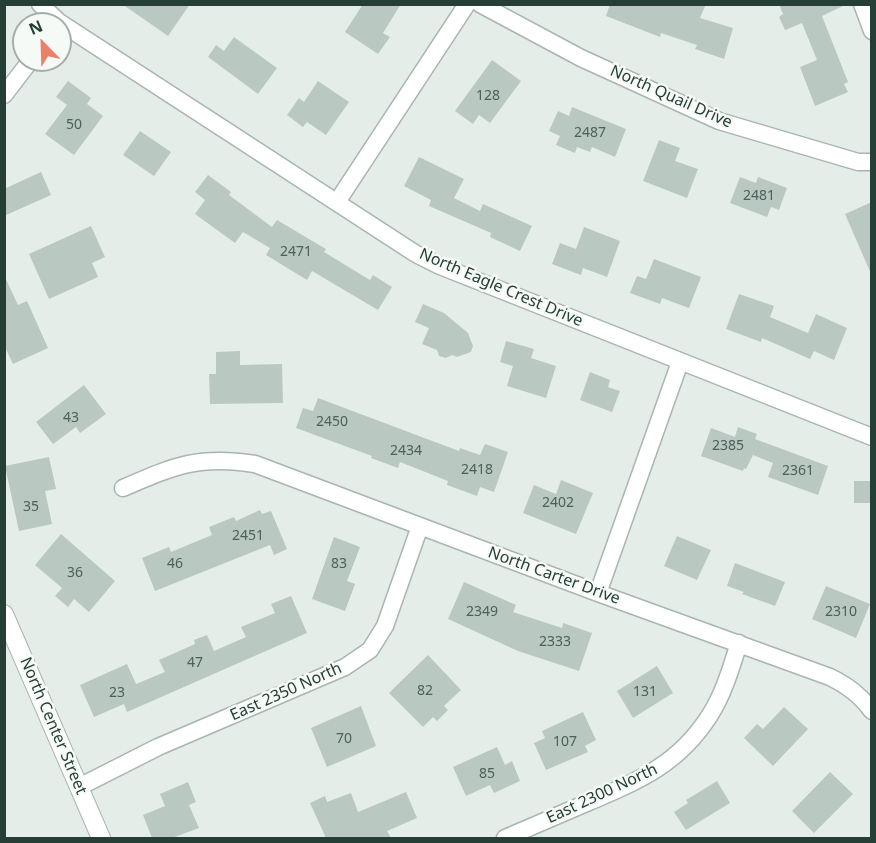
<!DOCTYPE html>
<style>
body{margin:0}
#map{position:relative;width:876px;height:843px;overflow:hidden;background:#e5ede9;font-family:"Noto Sans",sans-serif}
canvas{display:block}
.frame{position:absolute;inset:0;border:6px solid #253e36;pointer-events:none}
.north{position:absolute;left:12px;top:12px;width:60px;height:60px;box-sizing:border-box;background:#f6faf7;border:2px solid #a2afaa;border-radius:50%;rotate:337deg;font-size:16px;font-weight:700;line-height:24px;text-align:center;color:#253e36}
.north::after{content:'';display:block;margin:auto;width:21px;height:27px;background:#e98067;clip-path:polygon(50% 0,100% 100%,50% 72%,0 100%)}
</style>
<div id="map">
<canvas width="876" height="843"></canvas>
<div class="frame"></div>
<div class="north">N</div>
</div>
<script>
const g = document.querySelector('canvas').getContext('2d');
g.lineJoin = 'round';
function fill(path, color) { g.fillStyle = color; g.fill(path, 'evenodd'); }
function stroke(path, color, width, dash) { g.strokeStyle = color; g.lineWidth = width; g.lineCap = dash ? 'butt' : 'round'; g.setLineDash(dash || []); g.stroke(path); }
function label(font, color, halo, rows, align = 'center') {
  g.font = font + ' "Noto Sans",sans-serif'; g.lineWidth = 5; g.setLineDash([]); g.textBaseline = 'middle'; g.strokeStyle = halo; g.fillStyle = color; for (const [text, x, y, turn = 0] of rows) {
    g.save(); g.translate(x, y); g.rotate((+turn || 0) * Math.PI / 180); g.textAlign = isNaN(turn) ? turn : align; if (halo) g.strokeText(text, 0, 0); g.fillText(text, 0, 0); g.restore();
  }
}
fill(new Path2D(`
 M122 4H190L168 36Z
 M363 4H401L383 33 390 37 378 54 345 32Z
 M610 4H706L700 18 733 28 724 59 695 49 697 45 661 33 660 37 606 16Z
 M779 4H847L822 16 848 82 844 84 848 92 815 106 800 67 817 60 802 23 785 30 779 17 783 14Z
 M234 37 277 68 258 94 208 57 216 45 224 51Z
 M492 60 521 81 490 123 479 115 473 124 455 111Z
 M68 81 91 98 87 104 103 116 74 155 45 134 67 105 56 97Z
 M318 81 349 102 326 135 307 122 303 127 287 115 299 98 304 102Z
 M572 107 626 129 615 157 592 147 590 152 577 147 575 153 556 145 560 136 549 131 558 111 569 116Z
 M140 131 171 152 154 176 123 155Z
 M659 140 680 148 675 161 698 169 687 198 643 181Z
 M419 157 464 179 454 198 480 211 483 204 532 226 520 251 490 237 491 233 429 206 431 200 404 186Z
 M41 172 51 195 4 216V189Z
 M208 175 231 192 229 195 272 227 277 220 326 249 324 252 370 280 373 275 392 287 378 310 312 271 307 280 266 255 270 248 243 232 235 243 195 214 205 200 195 192Z
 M740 177 756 183 758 177 787 188 779 210 771 207 767 217 730 203Z
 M872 202V276L845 214Z
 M91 226 105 257 92 263 98 277 49 299 29 254Z
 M584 227 620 241 607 277 583 268 581 275 552 264 560 243 576 249Z
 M654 259 701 277 689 308 662 298 660 304 630 293 637 276 646 279Z
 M4 275 18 305 27 301 48 348 13 364 4 345Z
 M739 294 774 306 770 317 808 333 816 314 847 328 834 360 814 351 810 359 762 338 761 342 726 329Z
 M423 304 444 313 468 333 473 346 471 352 457 357 452 355 446 358 439 356 437 350 422 344 429 328 415 322Z
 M506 341 534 349 531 358 556 366 546 398 507 386 513 366 500 362Z
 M240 351V365L282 364 283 403 210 404 209 374H216V352Z
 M590 372 610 380 608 387 620 391 612 412 580 400Z
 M84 385 106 414 80 433 76 427 53 444 36 422Z
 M318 398 459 451 460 448 480 455 485 444 508 452 494 492 480 487 477 496 447 485 448 481 400 462 398 468 371 458 372 456 296 428 303 408 313 411Z
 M738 427 757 434 755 439 828 466 818 495 768 477 773 463 753 455 746 469 744 468 743 471 701 456 711 428 735 437Z
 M49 457 56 489 45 491 52 524 19 531 5 466Z
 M561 480 593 493 576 534 523 513 534 485 556 494Z
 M854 481H872V503H854Z
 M260 510 262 514 271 511 287 549 274 555 270 545 155 591 142 558 169 547 171 552 212 535 209 527 234 517 236 521Z
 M61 534 115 581 89 612 74 599 68 607 55 596 62 588 35 565Z
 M677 536 711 550 697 580 664 566Z
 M334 537 360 547 347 581 355 584 345 611 312 599Z
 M735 563 785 582 775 606 742 594 744 592 727 586Z
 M464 582 516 605 513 612 562 628 563 623 592 633 579 671 518 651 448 619Z
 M826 586 870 604 856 638 812 619Z
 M291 596 307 633 127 712 124 704 94 717 80 685 127 664 136 684 165 672 159 660 195 644 194 640 207 635 214 651 246 637 241 627 275 613 271 604Z
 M428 655 461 690 444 706 448 710 437 721 433 717 423 727 389 693Z
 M657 666 673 693 633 718 617 691Z
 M361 706 376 746 327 767 311 728Z
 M784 707 808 729 773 766 744 738 757 724 763 729Z
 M583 712 596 740 585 746 588 752 546 770 534 743 545 738 542 731Z
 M497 747 505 765 512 761 520 781 494 793 490 785 466 796 453 767Z
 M830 772 853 794 814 833 792 811Z
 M717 781 730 803 686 830 674 812 688 803 686 800Z
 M188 782 196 802 189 805 199 828 172 838H152L143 815 165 806 160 794Z
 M406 792 417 818 387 831 391 838H326L310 803 325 796 327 802 351 793 358 812Z`), '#bac8c2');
const minor = new Path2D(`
 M40 4 59 22 416 254 440 266 872 437
 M480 4 581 58 719 121 858 162H872
 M862 4 872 31
 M4 95 31 60
 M337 202 467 4
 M123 488C174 466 198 455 255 464L598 593 830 677C848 686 860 695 872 711
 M598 593 680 362
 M79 787 158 747 345 667 370 650 385 626 420 526
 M505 838C533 826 561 814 589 802 640 780 679 764 710 715 724 693 731 668 739 643`);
const tertiary = new Path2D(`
 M4 614 101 838`);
stroke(minor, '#a8b5b0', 19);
stroke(tertiary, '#a8b5b0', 20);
stroke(minor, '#fff', 16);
stroke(tertiary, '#fff', 18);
label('14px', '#4a6059', null, [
 ["128",488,96],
 ["50",74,125],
 ["2487",590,133],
 ["2481",759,196],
 ["2471",296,252],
 ["43",71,418],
 ["2450",332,422],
 ["2385",728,446],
 ["2434",406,451],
 ["2418",477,470],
 ["2361",798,471],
 ["2402",558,503],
 ["35",31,507],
 ["2451",248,536],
 ["46",175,564],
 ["83",339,564],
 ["36",75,573],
 ["2349",482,612],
 ["2310",841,612],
 ["2333",555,642],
 ["47",195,663],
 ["82",425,691],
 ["131",645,692],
 ["23",117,693],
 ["70",344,739],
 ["107",565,742],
 ["85",487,774]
]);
label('16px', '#253e36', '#f6faf7', [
 ["North Quail Drive",671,97,24],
 ["North Eagle Crest Drive",501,288,23],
 ["North Carter Drive",554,576,20],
 ["East 2350 North",286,692,-24],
 ["North Center Street",53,726,67],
 ["East 2300 North",602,794,-25]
]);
</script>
